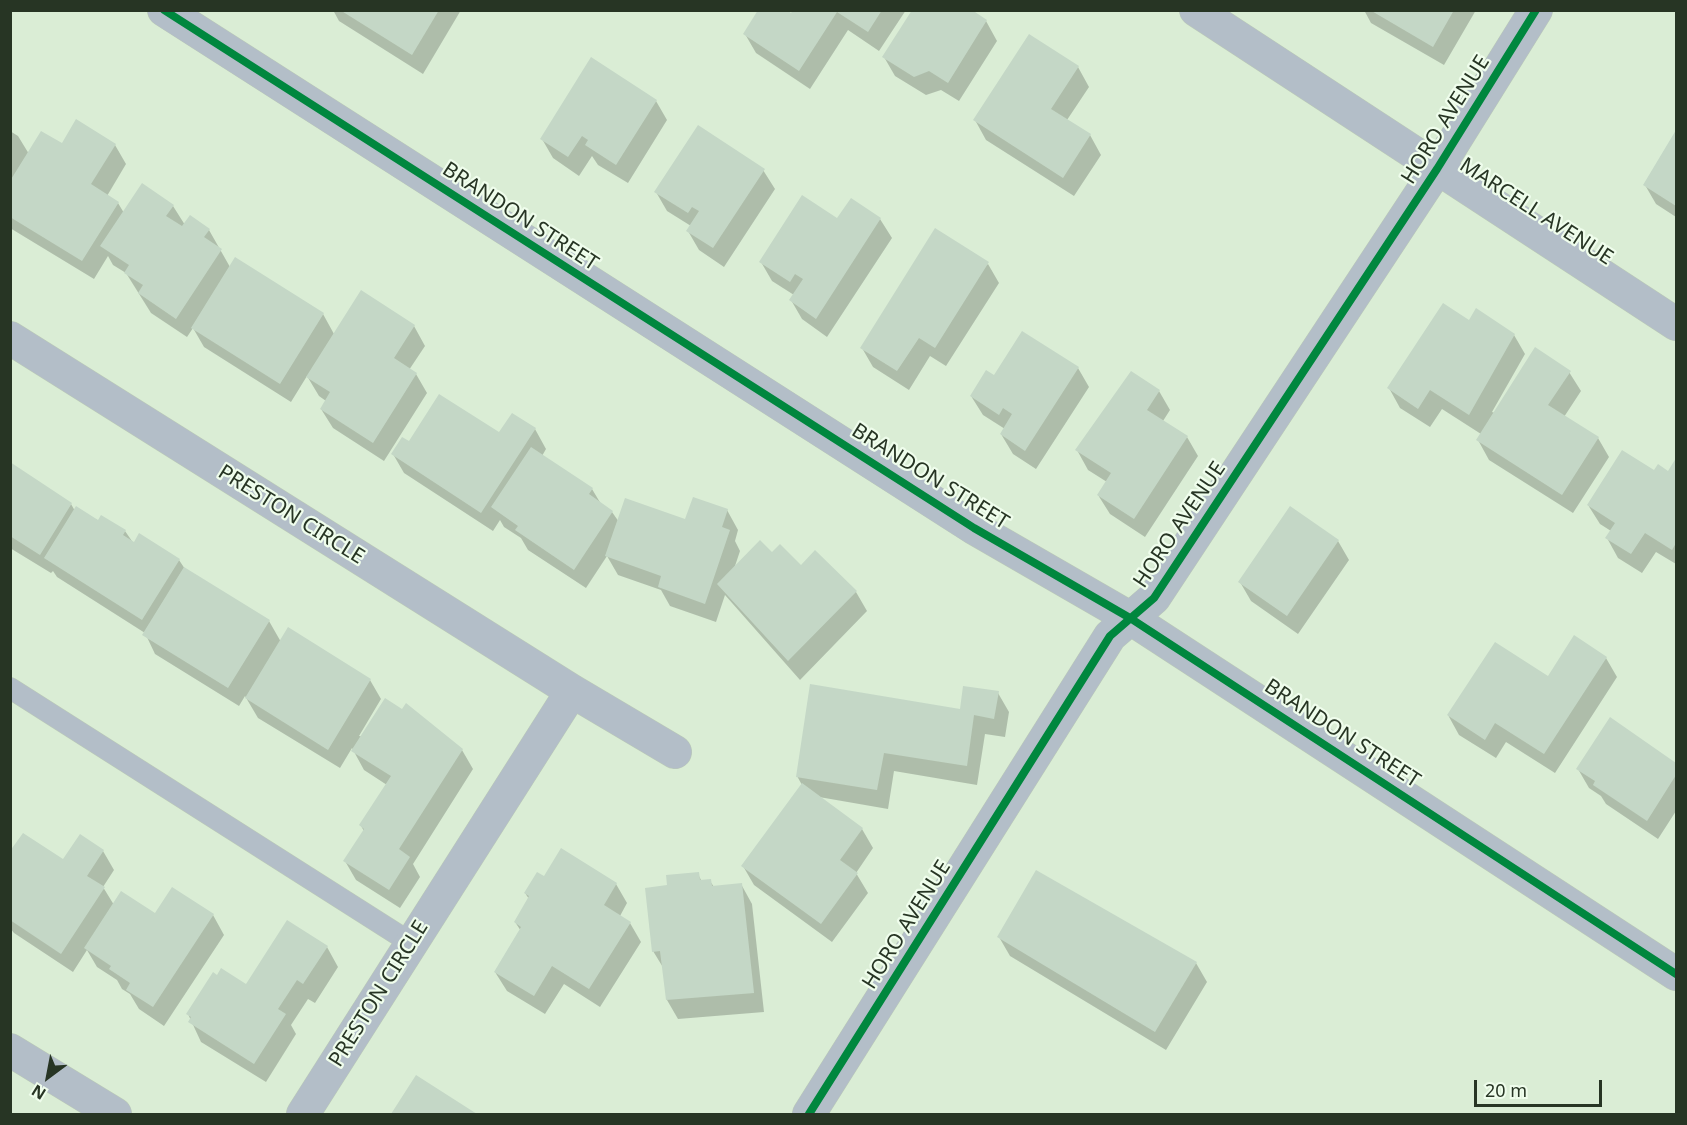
<!DOCTYPE html>
<style>
body{margin:0}
#map{position:relative;width:1687px;height:1125px;overflow:hidden;background:#daedd5;font-family:"Noto Sans",sans-serif}
canvas{display:block}
.frame{position:absolute;inset:0;border:12px solid #273524;pointer-events:none}
.north{position:absolute;left:18px;top:1047px;width:60px;height:60px;-webkit-text-stroke:4px #effdec;paint-order:stroke;rotate:212deg;font-size:16px;font-weight:700;line-height:24px;text-align:center;color:#273524}
.north::after{content:'';display:block;margin:auto;width:21px;height:27px;background:#273524;clip-path:polygon(50% 0,100% 100%,50% 72%,0 100%)}
.scale{position:absolute;left:1474px;top:1080px;width:128px;height:27px;box-sizing:border-box;border:3px solid #273524;border-top:0;padding-left:8px;font-size:18px;line-height:21px;white-space:nowrap;color:#273524;-webkit-text-stroke:4px #effdec;paint-order:stroke}
</style>
<div id="map">
<canvas width="1687" height="1125"></canvas>
<div class="frame"></div>
<div class="north">N</div>
<div class="scale">20 m</div>
</div>
<script>
const g = document.querySelector('canvas').getContext('2d');
g.lineJoin = 'round';
function fill(path, color) { g.fillStyle = color; g.fill(path, 'evenodd'); }
function stroke(path, color, width, dash) { g.strokeStyle = color; g.lineWidth = width; g.lineCap = dash ? 'butt' : 'round'; g.setLineDash(dash || []); g.stroke(path); }
function label(font, color, halo, rows, align = 'center') {
  g.font = font + ' "Noto Sans",sans-serif'; g.lineWidth = 4.5; g.setLineDash([]); g.textBaseline = 'middle'; g.strokeStyle = halo; g.fillStyle = color; for (const [text, x, y, turn = 0] of rows) {
    g.save(); g.translate(x, y); g.rotate((+turn || 0) * Math.PI / 180); g.textAlign = isNaN(turn) ? turn : align; if (halo) g.strokeText(text, 0, 0); g.fillText(text, 0, 0); g.restore();
  }
}
fill(new Path2D(`
 M333 10H461L423 74 339 21Z
 M795 10H906L879 51 848 30 810 89 756 53 745 34 792 15Z
 M969 10 986 21 997 41 959 101 941 90 926 95 895 76 884 57Z
 M1364 10H1476L1444 65 1371 23Z
 M1030 36 1078 67 1089 87 1067 120 1090 135 1101 155 1074 196 986 140 975 120Z
 M656 101 667 120 628 183 598 165 592 156 579 176 553 158 542 139Z
 M10 131 18 136 29 154 62 146 115 145 126 164 107 196 118 203 124 213 173 206 185 225 209 230 230 267 323 314 334 334 414 326 425 346 409 370 416 374 427 393 384 461 333 428 321 409 326 401 319 396 307 376 291 402 204 347 193 328 187 337 151 313 126 273 113 265 108 256 94 279 10 228Z
 M1676 133V217L1656 204 1645 185Z
 M763 170 775 189 724 267 699 250 688 231 691 226 667 211 656 192Z
 M880 219 892 238 827 337 802 319 791 300 794 295 772 281 761 262 838 220Z
 M988 264 999 283 946 366 930 356 909 390 873 367 862 348Z
 M1469 322 1514 335 1525 354 1492 412 1495 413 1569 372 1581 391 1564 417 1598 438 1609 457 1573 513 1489 460 1478 440 1481 434 1442 409 1430 427 1400 408 1389 388Z
 M1078 368 1089 387 1036 469 1013 454 1001 434 1005 429 983 415 971 396 994 377Z
 M1159 391 1170 410 1163 421 1187 437 1198 456 1145 537 1110 514 1098 495 1107 482 1088 470 1077 450Z
 M512 415 535 429 546 449 542 456 592 489 601 504 612 512 619 522 686 521 727 510 738 530 735 541 740 551 734 569 772 554 856 592 867 611 800 680 725 595 716 622 670 606 661 590 618 575 607 556 586 588 528 550 521 538 504 527 500 520 493 531 404 473 393 454 409 443 499 434Z
 M1676 461V564L1656 552 1642 573 1618 558 1607 538 1611 531 1600 524 1588 505 1655 472 1668 473Z
 M10 464 71 504 75 511 125 531 134 544 140 535 179 560 185 569 269 621 281 642 370 680 381 699 359 736 462 750 473 769 413 864 420 877 400 908 356 880 345 861 364 831 361 826 387 785 364 770 352 748 340 768 258 718 245 696 239 706 155 654 145 633 57 577 53 571 51 573 10 548Z
 M1338 541 1349 560 1298 634 1251 601 1240 582Z
 M1606 658 1617 677 1555 773 1506 742 1496 758 1459 735 1448 715Z
 M998 693 1009 712 1005 737 985 734 977 785 894 771 888 809 819 797 862 829 873 848 856 873 868 893 832 942 754 885 743 866 802 785 797 776 961 710Z
 M1610 719 1676 765V811L1658 839 1606 804 1601 796 1589 788 1578 769Z
 M562 850 616 884 627 903 620 916 630 923 641 942 600 1007 564 984 545 1014 507 991 495 972 521 931 515 922 529 899 525 893 544 878Z
 M103 851 114 870 103 887 114 905 155 915H213L224 935 164 1026 139 1009 130 994 122 989 117 980 97 967 87 950 73 972 14 933 10 928V854L63 861Z
 M698 874 702 882 710 881 714 887 741 884 752 904 764 1012 678 1019 667 1000 664 969 653 951 669 886Z
 M999 937 1196 963 1207 982 1166 1050 1010 956Z
 M327 947 338 967 315 1003 308 999 291 1025 296 1034 266 1082 201 1042 188 1014 218 977 246 986Z
 M416 1077 475 1114H393Z`), '#0003');
fill(new Path2D(`
 M340 10H439L412 55Z
 M758 10H787L791 13 793 10H882L868 32 837 12 799 71 743 34Z
 M912 10H972L987 20 948 83 929 71 914 77 882 57Z
 M1370 10H1454L1433 47Z
 M1029 34 1079 66 1051 109 1091 134 1063 178 973 120Z
 M591 57 657 100 616 165 585 145 588 140 582 136 568 157 540 139Z
 M76 119 116 144 91 184 119 202 82 261 10 217V181L41 131 62 143Z
 M698 125 765 169 713 248 686 231 699 211 692 207 688 213 654 192Z
 M1676 130V206L1643 185Z
 M142 183 174 205 166 216 182 226 190 215 210 229 204 237 222 249 176 319 138 293 143 285 124 273 129 265 100 246Z
 M802 195 837 218 851 198 881 218 816 319 789 300 803 279 795 274 790 282 759 262Z
 M935 228 989 262 935 348 919 338 897 371 860 348Z
 M235 257 324 313 280 384 191 328Z
 M361 290 415 325 394 358 417 373 373 443 320 409 330 392 306 377Z
 M1443 303 1469 320 1476 308 1515 334 1469 415 1430 390 1418 409 1387 388Z
 M1022 331 1079 367 1025 451 1000 434 1012 414 1003 408 999 415 970 396 986 370 994 375Z
 M1535 347 1571 371 1548 405 1599 437 1562 495 1476 440Z
 M1131 371 1160 390 1147 410 1188 436 1134 519 1097 495 1111 473 1075 450Z
 M439 394 499 432 512 413 536 428 481 513 391 454 402 437 409 441Z
 M531 447 593 488 589 494 613 511 574 570 515 530 518 526 491 507Z
 M1622 450 1654 470 1658 464 1668 471 1676 458V543L1672 550 1645 533 1631 554 1605 538 1615 523 1587 505Z
 M10 462 72 503 40 555 10 536Z
 M693 497 728 509 722 527 730 530 705 604 658 587 661 576 605 556 625 498 685 519Z
 M76 506 98 520 101 515 126 530 123 535 134 542 139 533 180 559 142 620 44 558Z
 M1290 506 1339 540 1287 616 1238 582Z
 M760 540 772 552 780 544 801 565 815 550 857 591 788 661 717 584Z
 M184 567 270 620 228 688 142 635Z
 M288 627 371 679 328 750 245 698Z
 M1574 635 1607 657 1544 754 1495 723 1485 740 1447 715 1495 642 1548 676Z
 M810 684 960 709 963 686 999 691 994 719 974 715 967 766 884 753 877 790 796 777Z
 M385 698 402 709 406 703 463 749 399 849 410 857 389 890 343 861 364 829 359 825 391 776 351 751Z
 M1610 717 1676 763V775L1647 821 1593 785 1595 781 1576 769Z
 M802 783 863 828 840 860 858 873 821 924 741 866Z
 M23 833 63 859 80 834 104 850 87 876 105 887 61 954 10 920V851Z
 M561 848 617 883 604 905 631 922 589 989 552 966 534 996 494 972 521 927 514 922 529 896 524 893 537 872 544 876Z
 M1036 870 1197 962 1155 1032 997 937Z
 M699 872 700 880 711 879 712 886 742 883 754 993 666 1000 660 951 652 952 645 888 667 885 666 875Z
 M172 887 214 914 153 1007 126 990 130 983 109 969 111 966 84 948 121 891 155 913Z
 M287 920 328 946 303 984 297 980 278 1009 286 1014 254 1064 188 1022 191 1017 186 1014 213 972 217 975 221 968 246 984Z
 M416 1075 477 1114H391Z`), '#c4d7c6');
const lane = new Path2D(`
 M10 688 411 943`);
const street = new Path2D(`
 M164 10 974 528 1130 618 1676 974
 M1196 10 1676 324
 M10 338 572 691 675 752
 M10 1050 115 1114
 M303 1114 572 691
 M809 1114 1110 636 1154 598 1437 169 1536 10`);
stroke(lane, '#bbcab7', 22);
stroke(street, '#bbcab7', 34);
stroke(lane, '#b3bec8', 21);
stroke(street, '#b3bec8', 33);
stroke(new Path2D(`
 M164 10 974 528 1130 618 1676 974
 M809 1114 1110 636 1154 598 1437 169 1536 10`), '#00873e', 8);
label('21px', '#273524', '#effdec', [
 ["HORO AVENUE",1446,120,-58],
 ["MARCELL AVENUE",1536,212,33],
 ["BRANDON STREET",520,217,33],
 ["BRANDON STREET",930,477,32],
 ["PRESTON CIRCLE",291,515,32],
 ["HORO AVENUE",1180,525,-56],
 ["BRANDON STREET",1342,734,33],
 ["HORO AVENUE",907,925,-58],
 ["PRESTON CIRCLE",379,994,-58]
]);
</script>
